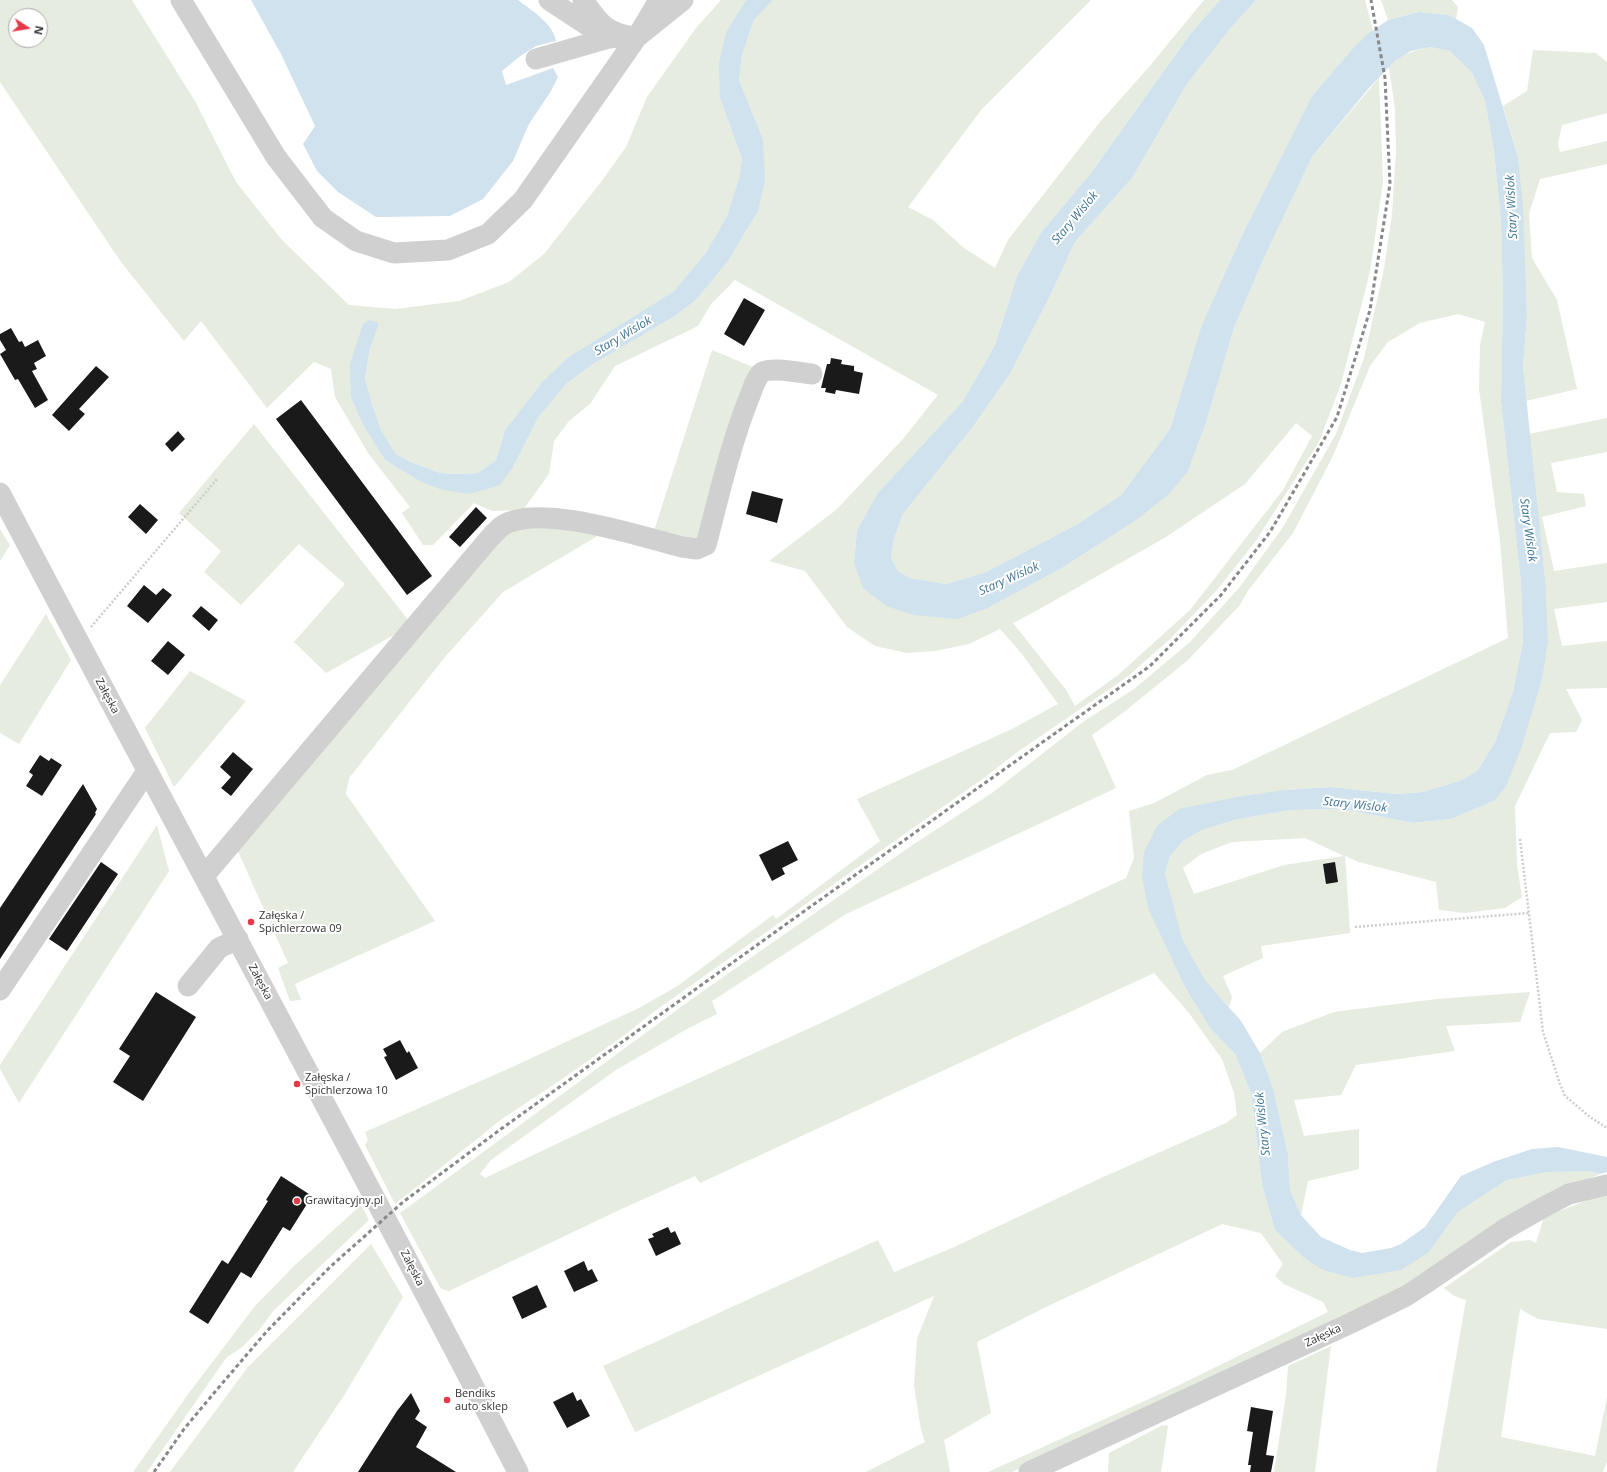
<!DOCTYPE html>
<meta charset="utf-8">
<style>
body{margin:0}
#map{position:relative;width:1607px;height:1472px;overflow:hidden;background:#fff;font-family:"Open Sans",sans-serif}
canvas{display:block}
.north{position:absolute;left:8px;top:8px;width:40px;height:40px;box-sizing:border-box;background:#fff;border:1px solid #adadad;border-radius:50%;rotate:102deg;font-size:11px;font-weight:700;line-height:16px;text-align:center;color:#333}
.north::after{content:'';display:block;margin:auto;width:14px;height:18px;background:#e63946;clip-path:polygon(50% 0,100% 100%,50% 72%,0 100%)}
</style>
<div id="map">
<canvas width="1607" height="1472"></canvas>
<div class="north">N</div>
</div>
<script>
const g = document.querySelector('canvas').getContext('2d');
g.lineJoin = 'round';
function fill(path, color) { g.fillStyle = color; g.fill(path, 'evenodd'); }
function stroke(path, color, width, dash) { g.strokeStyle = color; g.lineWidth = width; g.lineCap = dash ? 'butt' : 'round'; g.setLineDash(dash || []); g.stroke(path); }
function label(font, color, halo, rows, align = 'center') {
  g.font = font + ' "Open Sans",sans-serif'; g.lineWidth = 4; g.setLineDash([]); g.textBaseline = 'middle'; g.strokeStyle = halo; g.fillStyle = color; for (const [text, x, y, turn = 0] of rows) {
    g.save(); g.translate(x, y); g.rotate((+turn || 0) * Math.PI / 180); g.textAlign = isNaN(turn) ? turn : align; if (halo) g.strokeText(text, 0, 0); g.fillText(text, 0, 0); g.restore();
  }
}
fill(new Path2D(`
 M0 0H132L195 101 236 182 282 240 349 305 395 309 459 301 509 282 544 254 601 182 626 147 647 97 696 28 721 0H746L726 32 720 98 742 159 739 178 727 216 705 254 674 291 567 358 542 382 505 430 496 460 478 473 457 474 440 473 411 462 396 454 381 430 372 404 365 378 370 348 379 323 351 398 364 427 385 460 421 482 439 489 513 467 538 418 566 384 593 364 675 316 696 300 728 261 758 211 763 139 739 80 742 55 754 20 773 0H1091L982 109 908 207 933 220 964 248 995 268 1008 240 1100 122 1149 67 1204 0H1220L1191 33 1091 173 1042 231 1017 276 995 345 963 401 877 494 857 530 854 562 988 608 1062 568 1135 521 1188 471 1206 423 1234 328 1264 258 1312 157 1379 78 1383 181 1370 272 1341 384 1319 442 1255 542 1217 590 1170 639 1127 677 1016 753 985 777 652 1013 626 1034 562 1079 502 1119 395 1204 365 1145 368 1140 365 1132 510 1068 639 1008 676 987 773 915 776 919 880 841 857 799 1012 729 1058 704 1022 654 1000 629 969 644 935 651 907 653 875 646 847 627 805 571 769 561 836 510 903 439 938 395 735 280 711 304 698 326 615 366 590 404 569 421 554 441 549 474 523 510 492 511 474 503 433 545H423L402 513 410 507 368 453 335 397 331 369 314 362 267 408 201 321 184 341 121 262 0 82ZM16 16H40V40H16ZM1296 423 1312 436 1283 490 1190 610 1118 675 1075 706 1066 690 1013 623 1036 611 1166 537 1245 484Z
 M1256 0H1365L1373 30 1354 47 1312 96 1245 229 1223 277 1201 327 1170 429 1121 495 1076 525 984 573 946 584 910 578 898 571 891 557 894 539 903 514 972 428 1010 374 1050 296 1075 242 1132 178 1187 84 1230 29Z
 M1381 0H1452L1458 7 1456 19 1449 15 1419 12 1388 20Z
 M1430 47 1450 51 1472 73 1485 101 1494 151 1501 222 1503 297 1501 401 1521 583 1523 641 1513 692 1496 740 1478 770 1462 780 1423 792 1396 794 1331 787 1285 790 1144 852 1186 989 1210 1028 1235 1054 1251 1093 1262 1185 1275 1230 1303 1257 1429 1252 1458 1212 1507 1180 1548 1172 1591 1171 1600 1174 1532 1203 1393 1292 1012 1472H988L1173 1388 1328 1312 1323 1302 1284 1284 1275 1276 1283 1264 1261 1233 1222 1224 1044 1308 977 1342 991 1413 944 1440 950 1472H866L925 1442 921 1430 914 1385 917 1339 934 1296 635 1432 603 1366 878 1240 894 1272 952 1248 1101 1178 1226 1123 1237 1115 1234 1093 1222 1059 1189 1013 1154 973 700 1183 695 1176 615 1212 449 1291 441 1289 400 1213 696 996 911 846 992 793 1083 722 1134 689 1190 642 1239 588 1283 527 1336 434 1364 358 1384 269 1392 214 1396 152 1395 109 1389 67C1402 54 1412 51 1430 47ZM1458 314 1485 322 1480 345 1479 389 1500 541 1508 638 1232 770 1207 775 1154 803 1129 811 1134 858 1126 878 980 946 821 1023 609 1119 485 1178 480 1174 491 1160 616 1070 687 1029 717 1014 712 1001 846 914 1116 788 1092 735 1124 712 1188 660 1240 605 1247 592 1293 533 1333 456 1370 366 1388 342 1420 323Z
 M1533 50 1596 53 1607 62V113L1562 125 1558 144 1560 152 1607 141V164L1540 179 1529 214 1532 258 1557 300 1577 389 1526 401 1523 367 1527 316 1518 157 1503 106 1527 91Z
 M712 350 753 367 703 534 693 543 653 534Z
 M1607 418V452L1551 463 1557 492 1584 494 1586 506 1542 517 1554 571 1607 563V602L1554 609 1562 646 1607 641V688L1566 689 1582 720 1576 732 1550 733 1515 806 1517 865 1522 897 1505 908 1465 913 1439 910 1436 882 1359 862 1345 856 1350 933 1261 946 1263 958 1223 976 1232 997 1229 1007 1204 980 1182 938 1171 900 1165 874 1170 856 1183 841 1202 830 1238 819 1291 810 1344 809 1413 823 1451 819 1494 801 1545 578 1529 434ZM1305 838 1344 856 1284 865 1194 894 1183 868 1201 854 1232 842Z
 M254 424 409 621 401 631 326 673 294 642 345 584 299 544 241 605 204 572 221 551 179 513Z
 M515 525 606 531 503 592 445 657 349 778 346 794 435 921 295 984 301 1000 290 1001 278 968 288 963 236 847Z
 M0 529 10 545 0 561Z
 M46 614 71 660 19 744 0 733V685Z
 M190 671 246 701 174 787 145 728Z
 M157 825 169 871 19 1103 0 1069V1065Z
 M1530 992 1520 1022 1446 1026 1455 1051 1356 1065 1341 1095 1294 1100 1304 1136 1359 1129V1169L1308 1181 1301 1215 1290 1190 1288 1154 1273 1088 1260 1053 1282 1032 1334 1012 1437 999Z
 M1607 1196V1329L1538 1319 1520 1309 1501 1437 1595 1456 1607 1397V1462L1603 1472H1436L1466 1300 1454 1296 1444 1288 1511 1242 1530 1240 1536 1243 1544 1217 1593 1198Z
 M361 1205 369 1220 274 1310 260 1329 242 1347 226 1358 147 1472H133L189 1393 255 1306 295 1265Z
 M371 1244 403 1297 343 1397 293 1472H170L248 1367Z
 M1331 1346 1315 1472H1274L1286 1395 1288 1366Z
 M1163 1425 1168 1426 1161 1472H1108L1109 1453Z`), '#e6ecdf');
fill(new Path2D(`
 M251 0H518C532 11 553 23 556 41L536 46 519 57 502 71 506 85 553 68 558 77 551 91 529 124 513 161 483 199 450 216 376 217 338 192 317 171 303 144 315 126 281 54Z
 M746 0H773L754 20 742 55 739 80 763 139 765 180 758 211 728 261 696 300 675 316 593 364 566 384 538 418 513 467 500 485 469 494 439 489 421 482 385 460 364 427 351 398 350 364 363 324 369 320 379 323 370 348 365 378 372 404 381 430 396 454 411 462 440 473 457 474 478 473 496 460 505 430 542 382 567 358 674 291 705 254 727 216 739 178 742 159 720 98 719 63 726 32Z
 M1220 0H1256L1230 29 1187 84 1132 178 1075 242 1050 296 1010 374 972 428 903 514 894 539 891 557 898 571 910 578 946 584 984 573 1076 525 1121 495 1170 429 1201 327 1223 277 1245 229 1312 96 1354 47 1369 33 1388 20 1419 12 1449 15 1472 28 1484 45 1518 157 1523 207 1527 316 1523 367 1545 578 1548 641 1542 679 1521 749 1506 786 1494 801 1451 819 1413 823 1344 809 1291 810 1238 819 1202 830 1183 841 1170 856 1165 874 1182 938 1204 979 1241 1021 1260 1053 1273 1088 1288 1154 1290 1190 1301 1215 1321 1237 1350 1250 1362 1253 1391 1248 1401 1244 1425 1227 1461 1176 1493 1162 1532 1149 1558 1147 1607 1157V1172L1600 1174 1591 1171 1548 1172 1507 1180 1458 1212 1429 1252 1401 1270 1353 1278 1323 1270 1303 1257 1275 1230 1262 1185 1251 1093 1235 1054 1210 1028 1186 989 1148 908 1142 876 1144 852 1157 826 1179 809 1237 797 1285 790 1331 787 1396 794 1423 792 1462 780 1478 770 1496 740 1513 692 1523 641 1521 583 1501 401 1503 297 1501 222 1494 151 1485 101 1472 73 1450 51 1430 47 1411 51 1395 61 1369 88 1312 157 1264 258 1234 328 1206 423 1188 471 1169 494 1135 521 1062 568 988 608 957 619 914 615 886 606 863 588 854 562 857 530 877 494 963 401 995 345 1017 276 1042 231 1091 173 1191 33Z`), '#cfe2ee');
fill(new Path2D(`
 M744 298 765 310 744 346 724 334Z
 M11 328 19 342 22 341 25 347 38 340 46 356 34 363 37 369 32 371 48 400 35 408 18 379 15 380 0 354 6 350 0 340V334Z
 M831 358 842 360 841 364 854 366V371L863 373 859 394 836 390 835 394 825 392 826 388H821L827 364H830Z
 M96 366 109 377 79 409 85 414 69 431 52 415Z
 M301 400 432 576 407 595 276 419Z
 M178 431 185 439 172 452 165 444Z
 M752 491 783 499 777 523 746 514Z
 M140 504 158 520 146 534 128 517Z
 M476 507 487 518 460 547 449 537Z
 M144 585 156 595 163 588 172 595 148 623 127 606Z
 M201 606 218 620 209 631 192 616Z
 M168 641 185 655 168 675 151 661Z
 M233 752 253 769 231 796 221 788 231 777 220 767Z
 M40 755 49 761 51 758 62 765 42 796 26 786 33 775 29 772Z
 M83 784 97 809 95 813 96 814 0 959V908Z
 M788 841 798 860 782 868 785 874 772 881 759 855Z
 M101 862 118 874 67 951 49 939Z
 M1335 862 1338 882 1326 884 1323 864Z
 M156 992 196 1017 143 1101 113 1082 130 1056 119 1049Z
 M400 1040 407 1053 409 1051 418 1068 396 1080 384 1057 387 1056 383 1049Z
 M281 1176 312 1196 290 1231 283 1227 251 1278 241 1272 208 1324 189 1312 222 1260 228 1264 268 1201 266 1200Z
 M668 1227 671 1233 675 1231 681 1244 656 1256 648 1239 654 1237 652 1234Z
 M584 1261 588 1271 592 1269 598 1281 574 1292 564 1271Z
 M537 1285 547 1307 522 1319 512 1297Z
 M573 1392 577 1401 581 1399 590 1416 567 1428 553 1402Z
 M411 1393 420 1411 415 1419 427 1427 416 1447 456 1472H358L397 1411Z
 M1251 1407 1273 1411 1266 1455 1274 1456 1271 1472H1250L1251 1465H1248L1253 1432 1247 1431Z`), '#1a1a1a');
stroke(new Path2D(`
 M91 627 218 478
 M1520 839 1543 1032 1560 1084 1565 1096 1590 1117 1607 1128
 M1355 927 1529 913`), '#cdcdcd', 2.5, [2, 2]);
stroke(new Path2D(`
 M181 0 276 157 323 218 356 241 394 253 448 250 488 234 523 200 637 37 659 0
 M549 0 587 25 604 29
 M583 0C599 23 607 35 637 37L683 0
 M536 59 609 38 624 36
 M0 493C172 820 349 1144 518 1472
 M204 876 477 553C484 545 494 532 502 526 538 502 641 537 682 547L697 549 706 545C719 496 730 446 749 398 752 391 755 379 761 373 767 366 802 373 812 374
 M188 986 219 948 238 939
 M0 990 147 771
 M1029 1472 1351 1323 1406 1296 1426 1283 1505 1229 1542 1208 1569 1194 1607 1185`), '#d0d0d0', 21);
stroke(new Path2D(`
 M154 1472 184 1429 214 1393 267 1331 330 1267 403 1202 501 1129 810 907 1150 666 1221 595 1270 532 1337 417 1370 310 1390 184 1385 78 1371 0`), '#888', 3, [4, 3]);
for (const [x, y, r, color] of [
 [251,922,4,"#e63946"],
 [297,1084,4,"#e63946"],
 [297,1201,4,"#e63946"],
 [447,1400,4,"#e63946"]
]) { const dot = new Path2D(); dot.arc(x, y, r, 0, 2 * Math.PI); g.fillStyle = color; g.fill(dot); stroke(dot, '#fff', 1.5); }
label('11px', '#333', '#fff', [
 ["Załęska",107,696,62],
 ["Załęska",260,982,62],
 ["Załęska",412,1268,63],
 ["Załęska",1323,1336,-25]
]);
label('11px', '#333', '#fff', [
 ["Załęska /",259,916],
 ["Spichlerzowa 09",259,929],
 ["Załęska /",305,1078],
 ["Spichlerzowa 10",305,1091],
 ["Grawitacyjny.pl",305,1201],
 ["Bendiks",455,1394],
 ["auto sklep",455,1407]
], 'left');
label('italic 12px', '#3f7597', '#fff', [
 ["Stary Wislok",1512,207,-93],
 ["Stary Wislok",1075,218,-50],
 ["Stary Wislok",623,336,-31],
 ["Stary Wislok",1528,530,82],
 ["Stary Wislok",1009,579,-24],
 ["Stary Wislok",1355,805,6],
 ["Stary Wislok",1263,1124,-96]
]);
</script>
